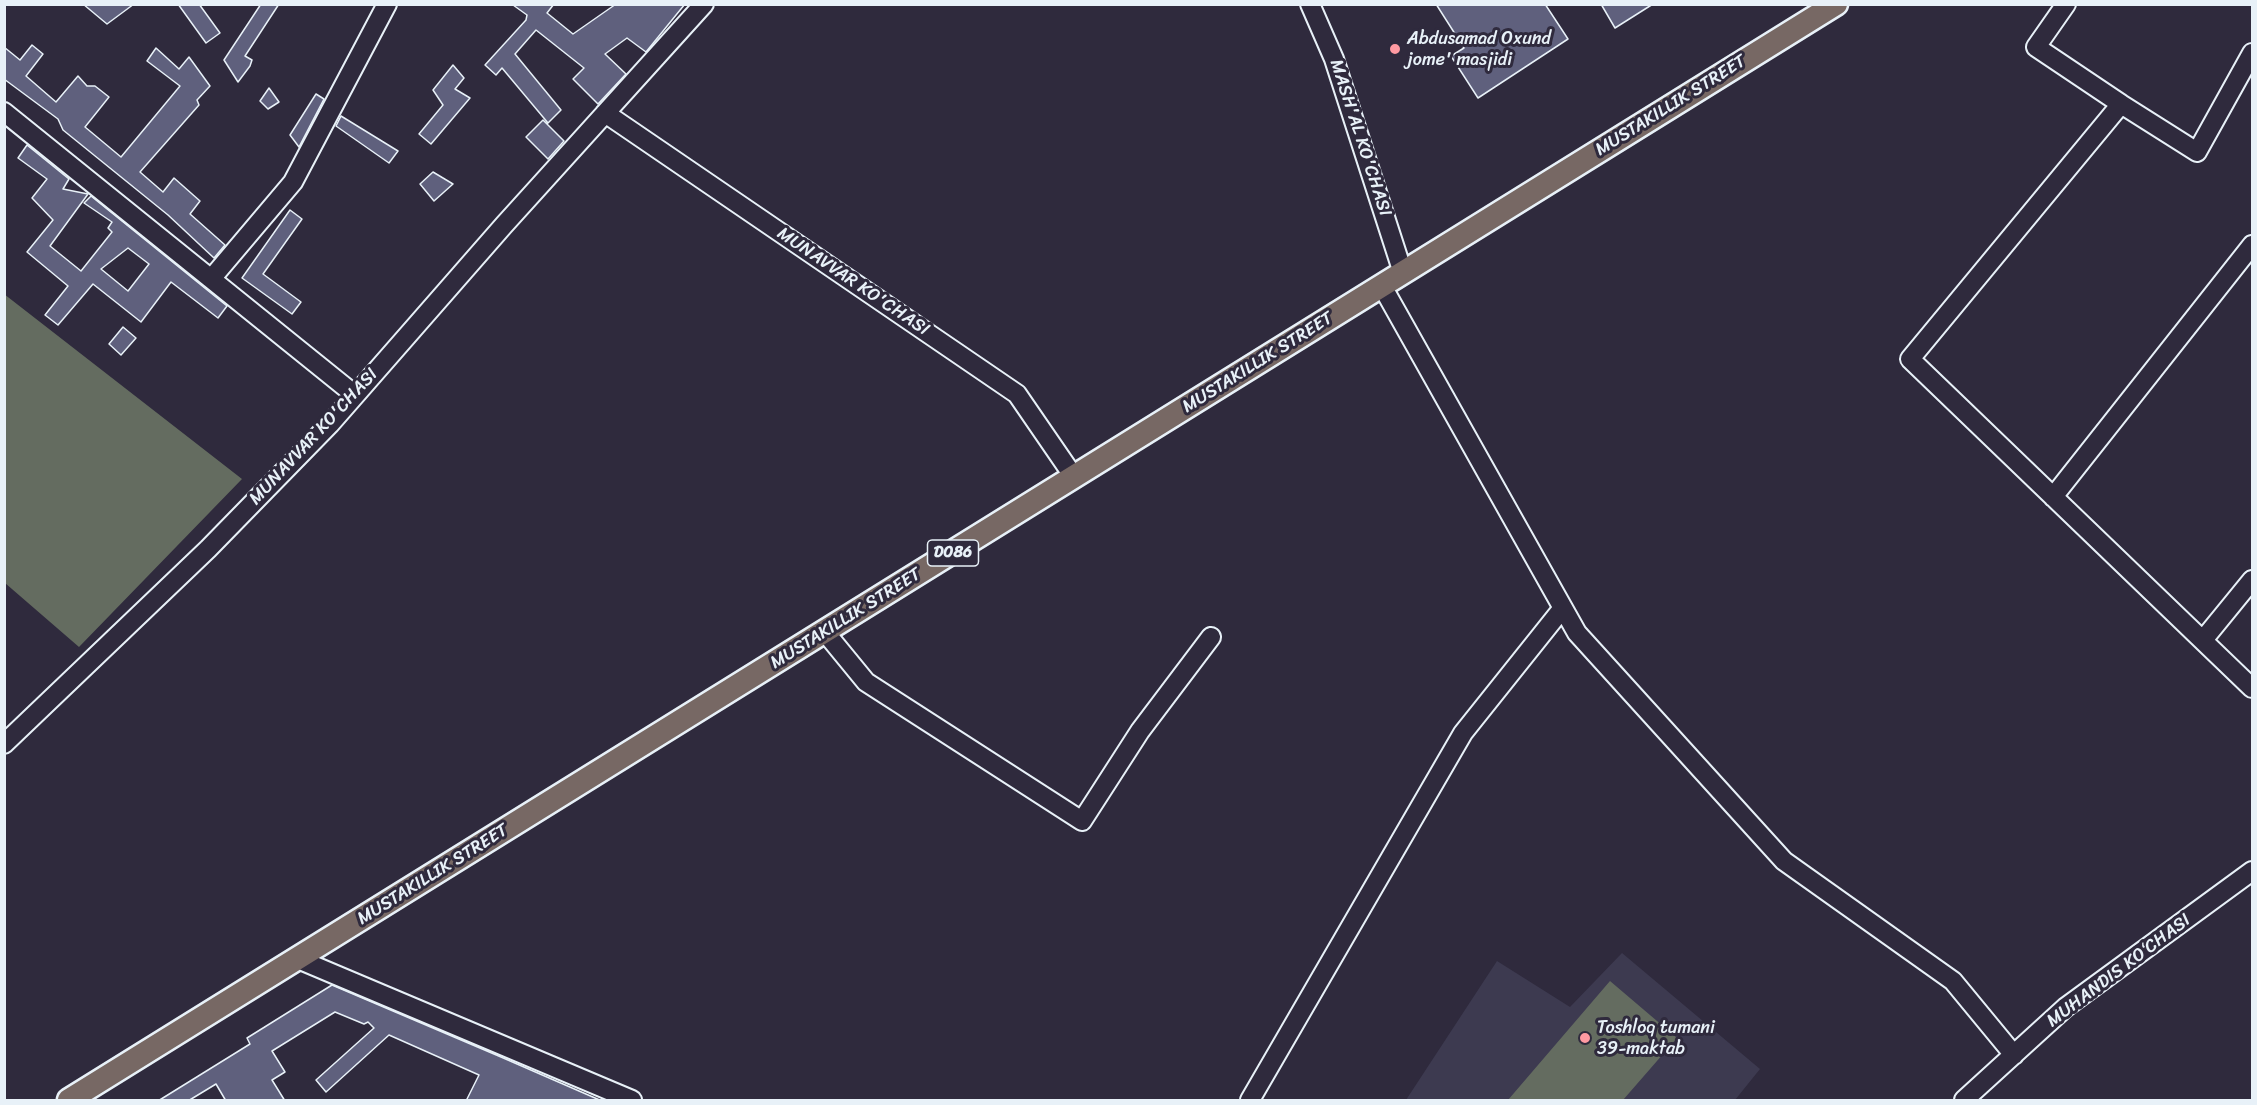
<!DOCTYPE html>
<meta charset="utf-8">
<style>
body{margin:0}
#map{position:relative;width:2257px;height:1105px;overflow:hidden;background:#2f2a3d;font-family:Sriracha,sans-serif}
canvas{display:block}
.frame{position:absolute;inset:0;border:6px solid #e8f1f8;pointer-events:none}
</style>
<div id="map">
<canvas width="2257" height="1105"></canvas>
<div class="frame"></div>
</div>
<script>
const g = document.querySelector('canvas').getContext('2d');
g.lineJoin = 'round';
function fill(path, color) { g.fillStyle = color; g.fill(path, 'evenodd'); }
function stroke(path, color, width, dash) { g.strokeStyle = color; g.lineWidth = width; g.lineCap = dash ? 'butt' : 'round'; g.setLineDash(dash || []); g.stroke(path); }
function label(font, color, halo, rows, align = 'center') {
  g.font = font + ' Sriracha,sans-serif'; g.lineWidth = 6; g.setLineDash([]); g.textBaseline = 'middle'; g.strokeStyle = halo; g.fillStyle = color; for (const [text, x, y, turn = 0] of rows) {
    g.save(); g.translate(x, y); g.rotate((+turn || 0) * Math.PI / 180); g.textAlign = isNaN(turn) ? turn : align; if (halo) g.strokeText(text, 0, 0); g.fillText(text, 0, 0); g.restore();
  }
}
fill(new Path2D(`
 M1622 953 1760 1069 1735 1100H1406L1497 961 1570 1007Z`), '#3d3a50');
fill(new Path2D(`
 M4 294 242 479 79 647 5 583Z
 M1610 981 1677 1038 1623 1100H1508Z`), '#646c60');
const building = new Path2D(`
 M83 4H134L107 24Z
 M178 4H199L220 33 206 43Z
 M261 4H279L245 56 252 60 250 66 238 82 224 60Z
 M554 4 547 13 573 34 616 4H685L646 52 627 38 605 54 626 74 598 104 573 79 584 68 536 30 515 54 561 110 548 123 502 68 496 75 485 65 526 20 527 15 513 5Z
 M1436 4H1545L1568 39 1478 98 1451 56 1464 48Z
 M1601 4H1653L1615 28Z
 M32 45 43 54 26 76 56 102 78 76 87 86H95L109 97 85 127 121 157 180 86 147 61 156 48 179 69 189 57 210 86 197 100 199 105 140 172 163 192 174 178 200 201 190 214 225 245 214 258 168 215 63 130 58 119 4 79V47L20 60Z
 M453 65 464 78 455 89 470 98 431 144 419 134 443 105 433 90Z
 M269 88 279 102 268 109 260 101Z
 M316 94 324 99 299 147 290 135Z
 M341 116 398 151 389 163 336 126Z
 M543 120 564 141 548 159 526 137Z
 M27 145 69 179 63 189 88 194 50 246 81 271 112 232 108 228 112 222 84 203 91 196 227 306 218 318 171 282 141 322 93 284 58 325 45 315 68 286 27 252 53 220 32 198 47 179 18 158ZM128 248 149 264 128 291 101 269Z
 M433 172 453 184 434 201 420 184Z
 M290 210 302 219 263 274 301 302 292 314 242 278Z
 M123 327 136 338 121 355 109 344Z
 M332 985 501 1057 602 1101H466L479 1075 389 1035 326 1092 316 1080 374 1028 368 1022 364 1024 335 1012 272 1051 285 1072 272 1080 285 1101H226L216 1084 188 1101H158L250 1044 247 1038Z`);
fill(building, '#5f607d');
stroke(building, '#e8f1f8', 1.5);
const minor = new Path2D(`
 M1310 4 1334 59 1403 273
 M2066 4 2036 47 2121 104 1910 359 2252 688
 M2121 104 2197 152 2252 53
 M4 112 355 395
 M605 113 1017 394 1074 477
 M211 279 293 182 387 4
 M1382 286 1577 633 1784 861 1953 981 2014 1055
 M2053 497 2252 245
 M825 632 866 682 1082 821 1140 731 1211 637
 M2203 640 2252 580
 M4 744 208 549 330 424 504 225 704 4
 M298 959 632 1100
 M1250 1100 1463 733 1562 609
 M1964 1100 2066 1007 2252 871`);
const major = new Path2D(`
 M69 1100 1836 4`);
stroke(minor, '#e8f1f8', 22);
stroke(major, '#e8f1f8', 27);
stroke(minor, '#2f2a3d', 18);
stroke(major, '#776864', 22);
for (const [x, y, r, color] of [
 [1395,49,6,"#ff9aa2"],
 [1585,1038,6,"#ff9aa2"]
]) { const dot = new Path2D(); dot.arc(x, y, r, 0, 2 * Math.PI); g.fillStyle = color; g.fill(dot); stroke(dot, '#2f2a3d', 2); }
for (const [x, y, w] of [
 [953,553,51]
]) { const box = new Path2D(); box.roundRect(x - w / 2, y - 13, w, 26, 4.5); g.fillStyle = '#2f2a3d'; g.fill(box); stroke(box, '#e8f1f8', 1.5); }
label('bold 16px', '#e8f1f8', null, [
 ["D086",953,553]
]);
label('18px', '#e8f1f8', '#2f2a3d', [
 ["Abdusamad Oxund",1407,39],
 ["jome' masjidi",1407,60],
 ["Toshloq tumani",1597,1028],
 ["39-maktab",1597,1049]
], 'left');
label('18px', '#e8f1f8', '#2f2a3d', [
 ["MUSTAKILLIK STREET",1671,106,-32],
 ["MASH'AL KO'CHASI",1360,138,72],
 ["MUNAVVAR KO'CHASI",853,282,34],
 ["MUSTAKILLIK STREET",1258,363,-32],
 ["MUNAVVAR KO'CHASI",314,437,-47],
 ["MUSTAKILLIK STREET",846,619,-32],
 ["MUSTAKILLIK STREET",433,875,-32],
 ["MUHANDIS KO‘CHASI",2119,971,-37]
]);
</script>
